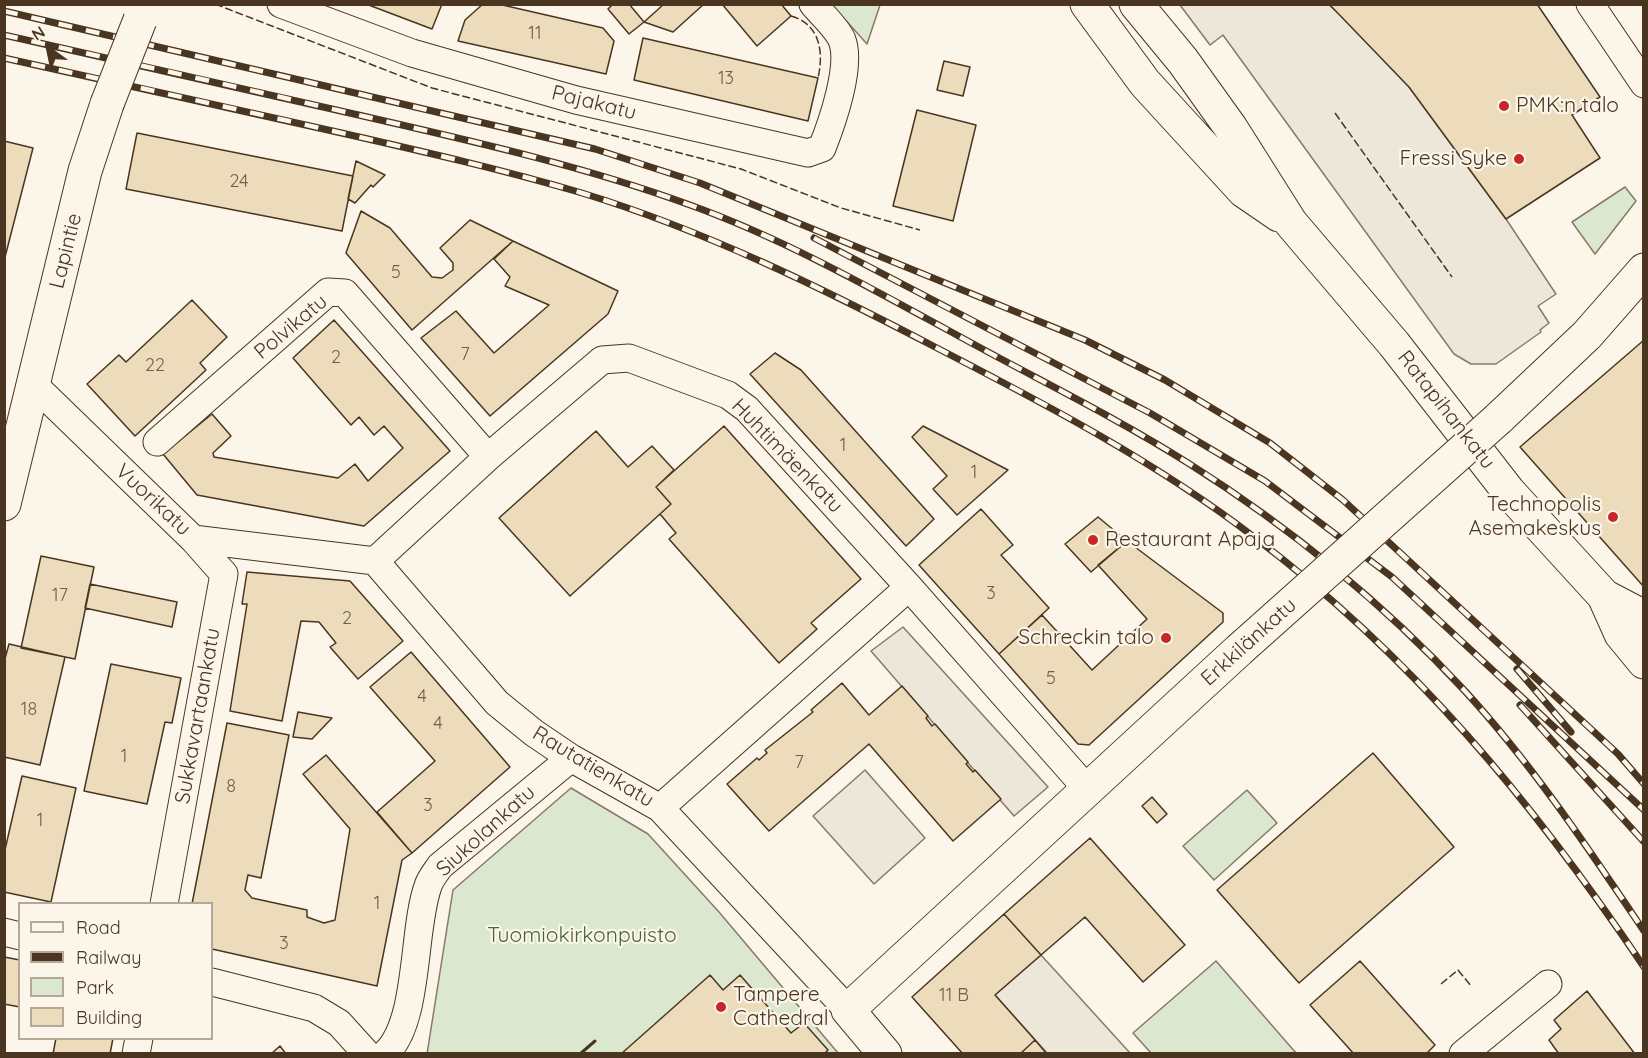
<!DOCTYPE html>
<meta charset="utf-8">
<style>
body{margin:0}
#map{position:relative;width:1648px;height:1058px;overflow:hidden;background:#fbf6e9;font-family:Quicksand,sans-serif}
canvas{display:block}
.frame{position:absolute;inset:0;border:6px solid #4a3520;pointer-events:none}
.legend{position:absolute;left:18px;top:902px;width:195px;height:138px;box-sizing:border-box;background:#fbf6e9;border:2px solid #b4a999;margin:0;padding:8px 10px;list-style:none;font-size:18px;color:#4a3520}
.legend li{display:flex;align-items:center;gap:12px;height:30px}
.legend b{width:30px;border:2px solid #b4a999}
.north{position:absolute;left:18px;top:18px;width:60px;height:60px;-webkit-text-stroke:4px #fbf6e9;paint-order:stroke;rotate:327deg;font-size:16px;font-weight:700;line-height:24px;text-align:center;color:#4a3520}
.north::after{content:'';display:block;margin:auto;width:21px;height:27px;background:#4a3520;clip-path:polygon(50% 0,100% 100%,50% 72%,0 100%)}
</style>
<div id="map">
<canvas width="1648" height="1058"></canvas>
<div class="frame"></div>
<ul class="legend">
<li><b style="height:8px;background:#fbf6e9"></b>Road</li>
<li><b style="height:8px;background:#4a3520"></b>Railway</li>
<li><b style="height:16px;background:#dce7d0"></b>Park</li>
<li><b style="height:16px;background:#ecdcbc"></b>Building</li>
</ul>
<div class="north">N</div>
</div>
<script>
const g = document.querySelector('canvas').getContext('2d');
g.lineJoin = 'round';
function fill(path, color) { g.fillStyle = color; g.fill(path, 'evenodd'); }
function stroke(path, color, width, dash) { g.strokeStyle = color; g.lineWidth = width; g.lineCap = dash ? 'butt' : 'round'; g.setLineDash(dash || []); g.stroke(path); }
function label(font, color, halo, rows, align = 'center') {
  g.font = font + ' Quicksand,sans-serif'; g.lineWidth = 4.5; g.setLineDash([]); g.textBaseline = 'middle'; g.strokeStyle = halo; g.fillStyle = color; for (const [text, x, y, turn = 0] of rows) {
    g.save(); g.translate(x, y); g.rotate((+turn || 0) * Math.PI / 180); g.textAlign = isNaN(turn) ? turn : align; if (halo) g.strokeText(text, 0, 0); g.fillText(text, 0, 0); g.restore();
  }
}
const green = new Path2D(`
 M832 5H880L867 44Z
 M1625 187 1636 201 1595 254 1572 222Z
 M571 788 648 834 719 912 838 1053 427 1054 453 890Z
 M1247 790 1277 823 1214 880 1183 846Z
 M1216 961 1296 1053H1151L1133 1033Z`);
fill(green, '#dce7d0');
stroke(green, '#887966', 1.5);
const parking = new Path2D(`
 M1180 5H1329L1345 19 1409 87 1506 219 1556 294 1538 306 1549 323 1540 330 1541 332 1496 364H1471L1454 354 1223 35 1210 45Z
 M903 627 1048 787 1014 816 871 651Z
 M865 770 925 838 874 884 813 816Z
 M1041 955 1081 999 1130 1053H1047L995 995Z`);
fill(parking, '#ede7d9');
stroke(parking, '#887966', 1.5);
const building = new Path2D(`
 M366 4H442L432 29Z
 M483 4H498L603 28 614 41 606 74 458 41 465 20Z
 M613 4H629L644 22 629 34 608 9Z
 M664 4H704L673 32 644 22Z
 M722 4H781L791 16 757 46Z
 M1329 4H1537L1600 97 1572 115 1600 158 1506 219 1409 87Z
 M643 38 818 78 808 121 634 80Z
 M944 61 970 67 963 96 937 90Z
 M917 110 976 125 953 221 893 206Z
 M137 133 353 176 342 231 126 189Z
 M4 141 33 148 4 261Z
 M356 161 385 175 373 187 371 185 355 203 348 199Z
 M361 211 390 228 432 277 442 278 453 270V263L440 248 470 220 513 241 412 330 346 253Z
 M513 241 618 291 608 314 490 416 421 338 456 311 494 353 549 305 505 286 510 277 494 259Z
 M192 300 227 337 200 363 206 370 135 436 87 384 119 355 126 362Z
 M334 320 450 451 364 526 197 495 163 454 212 414 231 436 213 453 214 457 338 478 355 464 368 481 403 448 384 426 374 435 359 417 351 425 293 358Z
 M1644 340V587L1520 447Z
 M775 353 801 370 934 519 906 546 750 374Z
 M724 426 861 579 811 623 817 629 779 663 669 539 676 533 660 514 671 504 656 487Z
 M923 426 1008 470 957 515 933 489 947 476 912 437Z
 M596 431 628 467 652 446 674 470 656 487 671 504 570 596 499 518Z
 M981 509 1013 545 1001 555 1049 608 999 654 919 565Z
 M1098 517 1127 541 1091 572 1065 544Z
 M1127 541 1223 613V622L1089 745 1078 744 999 654 1042 615 1092 670 1147 619 1098 565Z
 M41 556 94 567 75 659 21 648Z
 M247 572 350 581 403 641 358 679 330 647 336 643 319 622 301 621 282 721 230 711 247 604H242Z
 M90 584 177 602 172 627 85 608Z
 M9 644 65 657 40 765 4 757V662Z
 M411 652 510 767 412 853 377 812 435 761 370 687Z
 M111 664 181 678 172 723 165 722 147 804 84 791Z
 M842 683 869 715 902 686 928 716 926 718 932 726 935 724 968 762 966 764 973 772 975 770 1001 799 953 841 869 744 769 831 727 784 757 758 759 760 767 753 765 750 813 712 811 710Z
 M298 712 332 718 312 739 293 737Z
 M227 723 289 735 261 878 248 875 245 890 252 898 307 910V917L324 923 335 920 350 829 303 774 326 755 412 853 402 860 377 986 212 949V904H192Z
 M1373 753 1454 847 1299 983 1217 890Z
 M22 776 76 788 51 902 4 892V854Z
 M1152 797 1167 814 1157 823 1142 806Z
 M1090 838 1185 945 1143 982 1085 917 1041 955 1004 914Z
 M1004 914 1041 955 995 995 1035 1040 1020 1054H963L912 997Z
 M4 957 20 960V1007L4 1004Z
 M1360 961 1435 1045 1426 1054H1354L1310 1005Z
 M710 975 723 990 740 975 791 1033 804 1023 828 1050 824 1054H621Z
 M1587 991 1635 1054H1559L1549 1040 1561 1029 1554 1020Z
 M56 1038H113L110 1054H53Z
 M1035 1040 1047 1054H1020Z
 M280 1046 286 1054H271Z`);
fill(building, '#ecdcbc');
stroke(building, '#4a3520', 1.5);
const street = new Path2D(`
 M281 4 412 53 576 100 808 153 822 148C832 123 852 66 842 40 837 28 822 15 813 4
 M1590 4 1644 84
 M33 384 193 539 375 561
 M157 442 328 292 345 293 488 457
 M375 561 488 457 602 360 629 358 728 395 747 409 909 587 1088 790
 M375 561 497 703 534 733 571 758 660 808 848 1010
 M660 808 909 587
 M164 904 224 574 193 539
 M4 932 20 936
 M212 982 314 1008 339 1023 367 1054
 M136 1054 139 1038
 M385 1054C420 1022 412 930 428 886 430 879 436 872 440 866L571 758
 M1463 1054 1548 984`);
const secondary = new Path2D(`
 M1498 419 1587 335 1644 270
 M4 504 85 171 107 104
 M885 1054 848 1010 1239 650`);
const primary = new Path2D(`
 M1087 4 1145 83 1244 191 1279 215
 M1136 4 1183 61 1231 128 1291 223 1394 344 1509 492 1604 596 1621 634 1644 662
 M1604 596 1644 617`);
stroke(street, '#4a3520', 29);
stroke(secondary, '#4a3520', 35);
stroke(primary, '#4a3520', 35);
stroke(street, '#fbf6e9', 27);
stroke(secondary, '#fbf6e9', 33);
stroke(primary, '#fbf6e9', 33);
const rail = new Path2D(`
 M4 11 595 149 700 183 1085 340 1165 380 1270 443 1343 500 1618 754 1644 784
 M4 35C121 61 238 87 354 114 467 140 581 165 690 205 790 241 883 295 977 346 1047 384 1120 420 1188 463 1288 526 1384 604 1464 690 1532 764 1588 848 1644 931
 M4 58C118 83 232 108 346 134 425 152 504 170 582 193 706 231 822 288 937 348 1047 405 1156 462 1254 537 1413 657 1533 802 1644 967
 M814 238 1150 413 1265 481 1392 577 1644 810
 M1517 669 1571 732
 M1520 705 1644 842`);
stroke(rail, '#4a3520', 7);
stroke(rail, '#fbf6e9', 4.5, [14]);
const secondaryBridge = new Path2D(`
 M107 104 140 20
 M1239 650 1498 419`);
stroke(secondaryBridge, '#4a3520', 35, []);
stroke(secondaryBridge, '#fbf6e9', 33);
stroke(new Path2D(`
 M215 4 432 88 741 169 841 208 920 230
 M791 16C820 24 824 52 818 78
 M1335 113 1452 277
 M1441 984 1458 970 1472 987`), '#4a3520', 1.5, [8, 3]);
stroke(new Path2D(`
 M580 1054 595 1041`), '#4a3520', 3);
for (const [x, y, r, color] of [
 [1504,106,6,"#c62828"],
 [1519,159,6,"#c62828"],
 [1613,517,6,"#c62828"],
 [1093,540,6,"#c62828"],
 [1166,638,6,"#c62828"],
 [721,1007,6,"#c62828"]
]) { const dot = new Path2D(); dot.arc(x, y, r, 0, 2 * Math.PI); g.fillStyle = color; g.fill(dot); stroke(dot, '#fbf6e9', 2); }
label('18px', '#725f47', null, [
 ["11",535,34],
 ["13",726,79],
 ["24",239,182],
 ["5",396,273],
 ["7",465,355],
 ["2",336,358],
 ["22",155,366],
 ["1",843,446],
 ["1",974,473],
 ["3",991,594],
 ["17",60,596],
 ["2",347,619],
 ["5",1051,679],
 ["4",422,697],
 ["18",29,710],
 ["4",438,724],
 ["1",124,757],
 ["7",799,763],
 ["8",231,787],
 ["3",428,806],
 ["1",40,821],
 ["1",377,904],
 ["3",284,944],
 ["11 B",954,996]
]);
label('21px', '#4a3520', '#fbf6e9', [
 ["Pajakatu",594,103,14],
 ["Lapintie",66,251,-76],
 ["Polvikatu",291,327,-40],
 ["Ratapihankatu",1446,410,52],
 ["Huhtimäenkatu",787,456,46],
 ["Vuorikatu",153,500,43],
 ["Erkkilänkatu",1249,642,-42],
 ["Sukkavartaankatu",198,716,-80],
 ["Rautatienkatu",593,767,31],
 ["Siukolankatu",486,831,-42]
]);
label('21px', '#4a3520', '#fbf6e9', [
 ["PMK:n talo",1516,106],
 ["Fressi Syke",1507,159,"right"],
 ["Technopolis",1601,505,"right"],
 ["Asemakeskus",1601,529,"right"],
 ["Restaurant Apaja",1105,540],
 ["Schreckin talo",1154,638,"right"],
 ["Tampere",733,995],
 ["Cathedral",733,1019]
], 'left');
label('21px', '#436837', '#fbf6e9', [
 ["Tuomiokirkonpuisto",582,936]
]);
</script>
